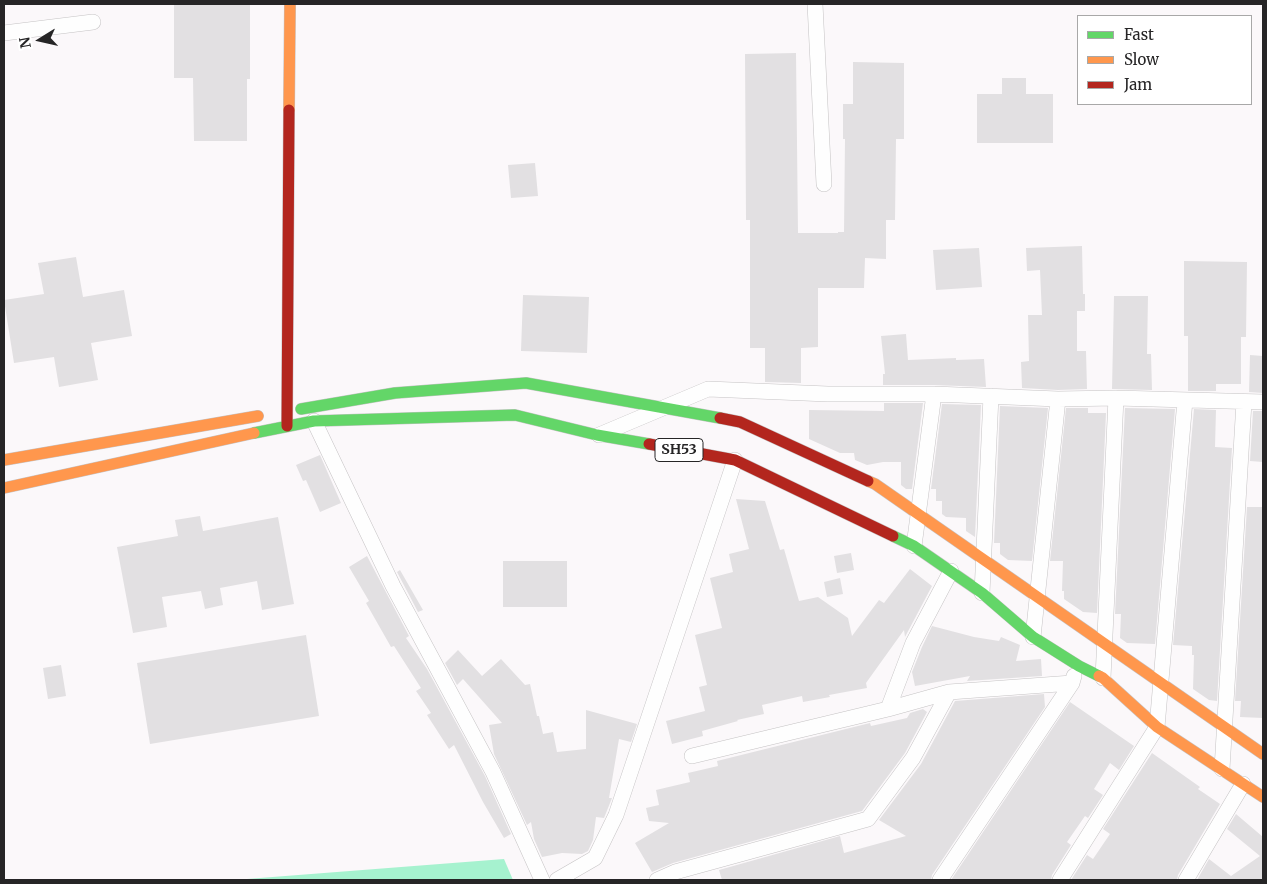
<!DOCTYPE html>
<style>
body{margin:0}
#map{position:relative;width:1267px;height:884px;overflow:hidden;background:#fbf8fa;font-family:Merriweather,serif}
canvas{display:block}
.frame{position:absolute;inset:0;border:5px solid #262526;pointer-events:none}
.legend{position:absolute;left:1077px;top:15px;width:175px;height:90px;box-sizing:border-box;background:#fff;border:1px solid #a8a8a8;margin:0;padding:6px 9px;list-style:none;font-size:15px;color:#262526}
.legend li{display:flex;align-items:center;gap:10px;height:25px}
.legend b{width:25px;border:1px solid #a8a8a8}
.north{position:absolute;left:15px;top:15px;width:50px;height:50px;-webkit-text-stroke:4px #fff;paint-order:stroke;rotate:260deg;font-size:14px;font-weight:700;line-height:20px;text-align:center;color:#262526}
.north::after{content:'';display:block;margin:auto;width:18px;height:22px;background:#262526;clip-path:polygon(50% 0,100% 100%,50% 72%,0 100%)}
</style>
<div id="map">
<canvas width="1267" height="884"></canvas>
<div class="frame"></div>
<ul class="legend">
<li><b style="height:6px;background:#63d668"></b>Fast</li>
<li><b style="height:6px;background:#ff974d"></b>Slow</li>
<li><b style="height:6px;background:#b3261e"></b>Jam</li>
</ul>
<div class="north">N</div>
</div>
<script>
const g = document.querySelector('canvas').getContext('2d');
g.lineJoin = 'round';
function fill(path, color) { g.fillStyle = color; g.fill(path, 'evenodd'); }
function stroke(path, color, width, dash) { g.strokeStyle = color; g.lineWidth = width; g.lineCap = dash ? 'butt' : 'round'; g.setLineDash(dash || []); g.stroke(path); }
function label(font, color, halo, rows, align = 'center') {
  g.font = font + ' Merriweather,serif'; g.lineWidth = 4; g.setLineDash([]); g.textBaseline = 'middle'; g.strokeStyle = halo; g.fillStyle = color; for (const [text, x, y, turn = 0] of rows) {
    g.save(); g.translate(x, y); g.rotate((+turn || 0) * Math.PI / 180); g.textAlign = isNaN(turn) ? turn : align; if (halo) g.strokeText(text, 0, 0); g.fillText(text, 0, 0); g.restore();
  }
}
fill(new Path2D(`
 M504 859 513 880H234Z`), '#a6f2cf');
fill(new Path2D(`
 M174 4H250V79H247V141H194L193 78H174Z
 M796 53 798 233H838V232H844L845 139H843V104H853V62L904 63V139H896L895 220H886V259L865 258 864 288H818V347L801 348V383L765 382V348H750V220H746L745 54Z
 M1002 78H1026V94H1053V143H977V94H1002Z
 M535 163 538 196 511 198 508 165Z
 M1082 246 1083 294H1085V311H1077V351H1086L1087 389 1058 390 1022 388 1021 362 1029 361 1028 315H1042L1040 270 1027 271 1026 248Z
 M979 248 982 287 936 290 933 250Z
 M76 257 83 297 124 290 132 336 91 343 98 380 59 387 54 357 14 363 4 300 44 294 38 263Z
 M1184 261 1247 262 1246 337H1241V384H1216V391H1188V336H1184Z
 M523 295 589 297 587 353 521 351Z
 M1114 296H1148L1147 354H1151L1152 390 1112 389Z
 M906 334 908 360 956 358V360L984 359 986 387 934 385H883V374H885L881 336Z
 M1250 355 1263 356V393L1249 392Z
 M884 403H923L912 489H906L901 485V462H883L867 465 855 460 854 453H840L809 439V410L884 411Z
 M942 404 981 405 975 537 966 531V518L946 517 942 514V501H936V489H931Z
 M1000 406 1048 408 1032 561 1008 560 1000 554V543H994Z
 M1066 408H1088V413H1106L1097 613 1083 612 1064 599V591H1062L1063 561H1050Z
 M1125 408 1175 409 1155 644 1127 643 1120 638 1121 614H1115Z
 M1194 409 1216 410 1215 447 1232 448 1217 701 1209 700 1193 689 1194 655H1192V646L1173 645Z
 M1253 411H1263V462L1250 461Z
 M320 455 341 503 320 512 306 480 303 481 296 465Z
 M736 499 765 501 780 550 784 549 799 601 818 597 848 618 852 636 879 600 884 603 910 569 932 586 905 637 904 630 866 683 867 688 829 695 830 697 803 702 802 696 762 705 764 714 737 720 738 721 702 731 703 736 672 744 666 721 705 711 699 687 707 685 695 635 722 628 710 578 733 572 729 554 749 549Z
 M1247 507H1263V718L1240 717 1241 701H1235Z
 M200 516 203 531 278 517 294 604 262 610 257 581 220 588 223 605 205 609 201 591 162 597 167 627 133 633 117 547 178 536 175 520Z
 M851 553 854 570 837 573 834 556Z
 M367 556 409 636 406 638 427 669 485 776 511 834 504 838 483 802 454 745 449 749 427 715 431 713 416 691 421 688 394 646 391 647 366 603 369 601 349 567Z
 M503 561H567V607H503Z
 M400 570 423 610 418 612 397 572Z
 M840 578 843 594 827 597 824 582Z
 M932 626 974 637 999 641 1001 637 1020 645 1016 661 1041 659 1042 676 967 681 970 676 915 686 912 672 922 647Z
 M306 635 319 716 150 744 137 663Z
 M458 650 482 676 501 659 525 685 530 684 537 716H539L543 734 553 732 557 752 586 749V710L637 724 631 742 619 739 609 798H612L604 818 596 817 593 840 588 851 582 854 562 853 542 857 534 839 531 822 527 825 494 754 489 725 502 723 463 679 457 685 445 663Z
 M61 665 66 696 48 699 43 668Z
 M1044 694 1045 707 932 875 931 880H722L719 870 840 836 844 853 906 836 879 820 921 764 955 701Z
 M1070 702 1134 746 1119 770 1110 763 1094 789 1103 795 1088 818 1085 816 1067 842 1071 845 1052 875 1051 880H951Z
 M923 709 927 712 905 753 862 811 673 863 652 872 635 843 669 823 649 821 646 808 659 805 656 790 690 782 688 773 718 766 717 761 870 723 871 726 907 718 910 713Z
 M1152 753 1200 787 1198 789 1220 804 1178 875 1177 880H1071L1087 855 1093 859 1110 834 1103 829Z
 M1236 814 1263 837V880H1197L1209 859 1231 876 1260 856 1227 829Z`), '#e2e0e2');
const street = new Path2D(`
 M815 4 824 184
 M4 33 93 22
 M314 421 393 586 493 772 542 880
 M599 435 708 389 828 394H934L1058 399 1116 398 1263 402
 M914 546 934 394
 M982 593 991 396
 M1033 637 1058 399
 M1103 678 1116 398
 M888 709 913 643 951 571
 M692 756 888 709 949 692 1072 683
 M1222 769 1244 402
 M557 880 595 858 616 815 735 460
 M657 880 675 872 868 819 913 758 949 692
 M940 880 1072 683 1074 676
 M1060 880 1157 727 1185 400
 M1186 880 1243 784`);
const fast = new Path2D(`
 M301 409 395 393 526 383 720 418
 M254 433 314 421 515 415 597 435 649 444
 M893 536 914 546 982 593 1033 637 1079 666 1099 676`);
const slow = new Path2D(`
 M289 110 290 4
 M4 460 258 416
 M868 481 875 484 1263 754
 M4 488 254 433
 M1099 676 1103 678 1157 727 1263 797`);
const jam = new Path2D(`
 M720 418 740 422 868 481
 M287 426 289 110
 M649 444 735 460 893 536`);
stroke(street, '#c5c3c4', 16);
stroke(fast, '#c5c3c4', 12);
stroke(slow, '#c5c3c4', 12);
stroke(jam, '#c5c3c4', 12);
stroke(street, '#fefefe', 15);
stroke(fast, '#63d668', 11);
stroke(slow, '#ff974d', 11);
stroke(jam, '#b3261e', 11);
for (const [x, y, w] of [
 [679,450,48]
]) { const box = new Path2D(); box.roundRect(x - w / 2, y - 11.5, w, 23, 4); g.fillStyle = '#fff'; g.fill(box); stroke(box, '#262526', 1); }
label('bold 14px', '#262526', null, [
 ["SH53",679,450]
]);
</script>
